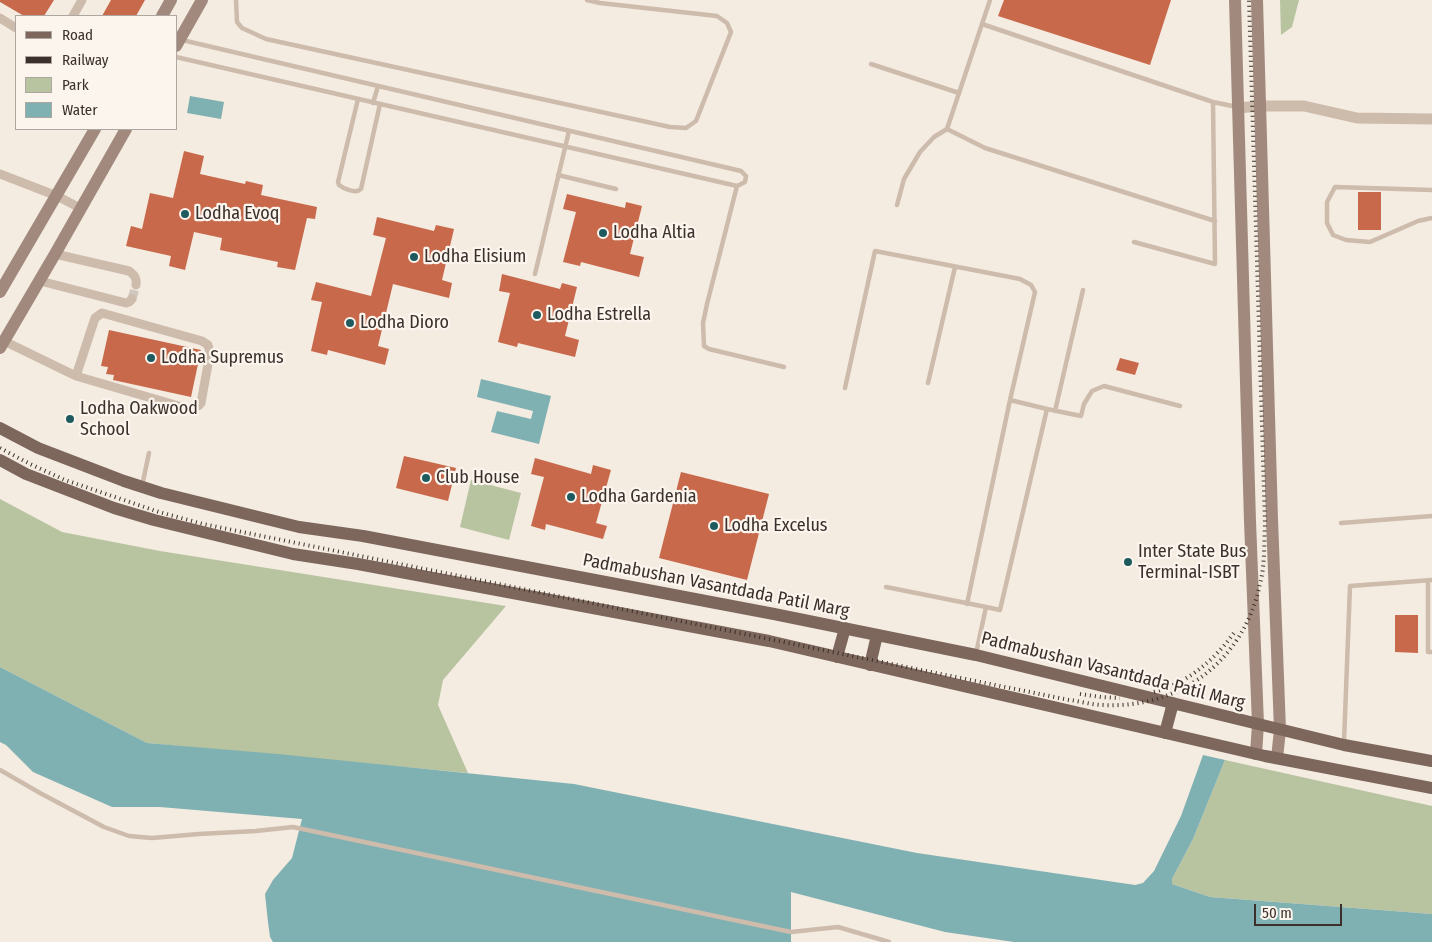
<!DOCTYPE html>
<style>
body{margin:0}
#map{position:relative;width:1432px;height:942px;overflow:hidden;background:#f4ebe1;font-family:"Fira Sans Condensed",sans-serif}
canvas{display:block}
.legend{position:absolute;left:15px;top:15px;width:162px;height:115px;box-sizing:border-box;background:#fbf5ee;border:1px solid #aea6a0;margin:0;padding:6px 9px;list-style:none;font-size:15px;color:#3b302b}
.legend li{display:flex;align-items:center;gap:10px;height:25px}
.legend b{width:25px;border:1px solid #aea6a0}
.scale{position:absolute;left:1254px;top:904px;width:88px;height:22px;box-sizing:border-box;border:2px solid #3b302b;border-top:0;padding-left:6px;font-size:15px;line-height:18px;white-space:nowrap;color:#3b302b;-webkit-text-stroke:4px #fbf5ee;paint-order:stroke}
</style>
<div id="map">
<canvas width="1432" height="942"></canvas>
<ul class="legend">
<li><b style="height:6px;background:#7d675c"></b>Road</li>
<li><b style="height:6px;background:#3b302b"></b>Railway</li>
<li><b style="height:14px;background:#b8c4a0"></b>Park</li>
<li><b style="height:14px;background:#7fb0b2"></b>Water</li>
</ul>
<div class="scale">50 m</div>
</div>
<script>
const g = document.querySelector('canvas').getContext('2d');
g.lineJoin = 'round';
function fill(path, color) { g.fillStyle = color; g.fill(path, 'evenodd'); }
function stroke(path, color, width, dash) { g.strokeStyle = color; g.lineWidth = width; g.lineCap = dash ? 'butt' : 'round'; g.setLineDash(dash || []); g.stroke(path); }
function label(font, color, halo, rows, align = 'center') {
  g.font = font + ' "Fira Sans Condensed",sans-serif'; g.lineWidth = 4.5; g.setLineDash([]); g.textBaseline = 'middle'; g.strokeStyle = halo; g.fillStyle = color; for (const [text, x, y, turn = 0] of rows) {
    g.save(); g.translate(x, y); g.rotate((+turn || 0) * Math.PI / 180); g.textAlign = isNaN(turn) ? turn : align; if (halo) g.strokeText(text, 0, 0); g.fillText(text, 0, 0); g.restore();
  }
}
fill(new Path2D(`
 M1280 0H1299L1292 27 1281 35Z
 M471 480 521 493 509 540 460 527Z
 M0 499 62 532 160 551 506 606 443 680 438 705 468 773 147 743 0 667Z
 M1225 760 1432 806V914L1210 897 1172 884V879L1193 839Z`), '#b8c4a0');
fill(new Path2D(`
 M190 96 224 102 221 119 187 113Z
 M481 379 551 396 539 444 491 432 497 411 531 419 533 411 477 397Z
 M0 667 147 743 278 754 574 784 917 853 1135 885 1143 883 1154 871 1181 816 1203 755 1225 760 1193 839 1172 879V884L1210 897 1432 914V942H1014L945 932 791 892V942H273L270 937 268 922 265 894 273 880 292 858 302 819 160 807H112L33 772 6 745 0 742Z`), '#7fb0b2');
fill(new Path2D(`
 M0 0H54L44 16H24L0 2Z
 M111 0H145L136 16H102Z
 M1004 0H1171L1150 65 998 16Z
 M184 151 204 156 200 174 245 184 246 181 263 185 261 195 317 207 315 219 307 218 295 270 277 267 278 262 220 250 222 238 194 232 185 270 169 266 171 256 126 246 131 226 142 229 150 193 173 198Z
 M1358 192H1381V230H1358Z
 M567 194 625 208 626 202 642 206 630 254 644 257 639 277 581 262 580 266 563 262 576 212 563 209Z
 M377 217 434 231 436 225 454 229 442 280 452 283 449 298 393 284 378 346 389 349 385 365 328 350 327 355 311 351 322 302 311 300 316 282 371 296 386 238 373 235Z
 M502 274 560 289 562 283 577 287 565 336 579 340 575 357 518 343 517 347 498 342 510 293 499 291Z
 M109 330 201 350 191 397 113 380 114 375 106 374 108 367 101 366Z
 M1120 358 1139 363 1135 375 1116 370Z
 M404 456 456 468 448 501 396 488Z
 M535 458 591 474 593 465 611 470 596 523 607 526 603 539 546 524 545 530 531 526 544 477 531 474Z
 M681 472 769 494 747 580 659 558Z
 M1395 615H1418V653L1395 652Z`), '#c8694b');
stroke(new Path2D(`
 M132 299 136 285`), '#cfc6bd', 9, [9, 4.5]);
stroke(new Path2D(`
 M236 0 237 22 242 28 266 39 670 127 686 128 696 121 731 32 727 23 717 16 600 3 587 0
 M982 24 1213 102 1237 107
 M176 57 737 186 745 182 746 176 741 171 182 40
 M871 64 959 93
 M358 99 338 182 339 185C344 189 356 194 361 189L380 104
 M373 103 378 86
 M947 129 985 148 1215 221
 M558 175 616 189
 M737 186 707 304 703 323 704 346 709 349 784 367
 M1432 190 1335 187 1327 202V223L1333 235 1346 240 1370 242 1418 221 1432 218
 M897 205 904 179 920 152 934 137 947 129 990 0
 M1134 242 1215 264 1213 102
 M535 274 569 131
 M928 383 955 267
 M845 388 875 251 1020 279 1031 285 1035 292 1010 400
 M1055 411 1083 290
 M142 486 149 453
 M1341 523 1432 516
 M1428 581V652H1432
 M886 587 986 607 976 654
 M967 604 1010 400 1047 409
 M986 607 1000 610 1047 409 1081 416 1084 404 1092 391 1104 386 1180 406
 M1344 742 1350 586 1432 580
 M0 770 40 793 104 827 129 836 152 838 199 834 256 831 293 827 791 932 838 927 889 942`), '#cdbbac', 4.5);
stroke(new Path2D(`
 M73 16 82 0
 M0 18 16 28
 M0 174 57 196 80 208
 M55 254 129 271C134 275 137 277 136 285
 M40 281 126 303 129 302 132 299
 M4 341 76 376 95 318 102 313 202 341 208 345 210 353 201 403 198 406 189 409 76 376`), '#cdbbac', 9);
stroke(new Path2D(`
 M1238 108 1260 106H1304L1357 118 1432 119`), '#cdbbac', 11);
stroke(new Path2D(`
 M1235 0 1250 521 1258 724 1256 754
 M1257 0 1272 519 1280 730 1277 758
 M162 16 171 0
 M176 46 202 0
 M0 292 95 129
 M0 348 55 254 126 129`), '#a18a7d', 12);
stroke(new Path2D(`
 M0 428 38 448 124 481 161 493 299 527 363 536 774 614 976 655 1344 745 1432 761
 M0 460 26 474 114 508 154 520 293 554 358 564 769 641 1265 756 1432 788
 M837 657 845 628
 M870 665 877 635
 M1165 733 1173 703`), '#7d675c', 12);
stroke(new Path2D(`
 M0 448 30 464 65 480 159 512 203 524 1069 700C1080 701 1092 705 1103 705 1181 709 1244 660 1260 584 1265 565 1264 544 1265 524L1249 0
 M1154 692C1188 683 1216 659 1236 630
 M1080 694 1101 697 1120 698`), '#3b302b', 4, [1, 4]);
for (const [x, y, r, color] of [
 [185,214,5,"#1f5a5e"],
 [603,233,5,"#1f5a5e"],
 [414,257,5,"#1f5a5e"],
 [537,315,5,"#1f5a5e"],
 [350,323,5,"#1f5a5e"],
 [151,358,5,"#1f5a5e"],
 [70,419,5,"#1f5a5e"],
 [426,478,5,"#1f5a5e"],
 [571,497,5,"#1f5a5e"],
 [714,526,5,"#1f5a5e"],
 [1128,562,5,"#1f5a5e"]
]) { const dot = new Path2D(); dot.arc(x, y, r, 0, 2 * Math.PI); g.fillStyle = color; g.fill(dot); stroke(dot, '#fbf5ee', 2); }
label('18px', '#3b302b', '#fbf5ee', [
 ["Lodha Evoq",195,214],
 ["Lodha Altia",613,233],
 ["Lodha Elisium",424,257],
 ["Lodha Estrella",547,315],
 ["Lodha Dioro",360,323],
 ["Lodha Supremus",161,358],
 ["Lodha Oakwood",80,409],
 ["School",80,430],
 ["Club House",436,478],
 ["Lodha Gardenia",581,497],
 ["Lodha Excelus",724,526],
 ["Inter State Bus",1138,552],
 ["Terminal-ISBT",1138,573]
], 'left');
label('18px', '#3b302b', '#fbf5ee', [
 ["Padmabushan Vasantdada Patil Marg",716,586,11],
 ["Padmabushan Vasantdada Patil Marg",1113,671,14]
]);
</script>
